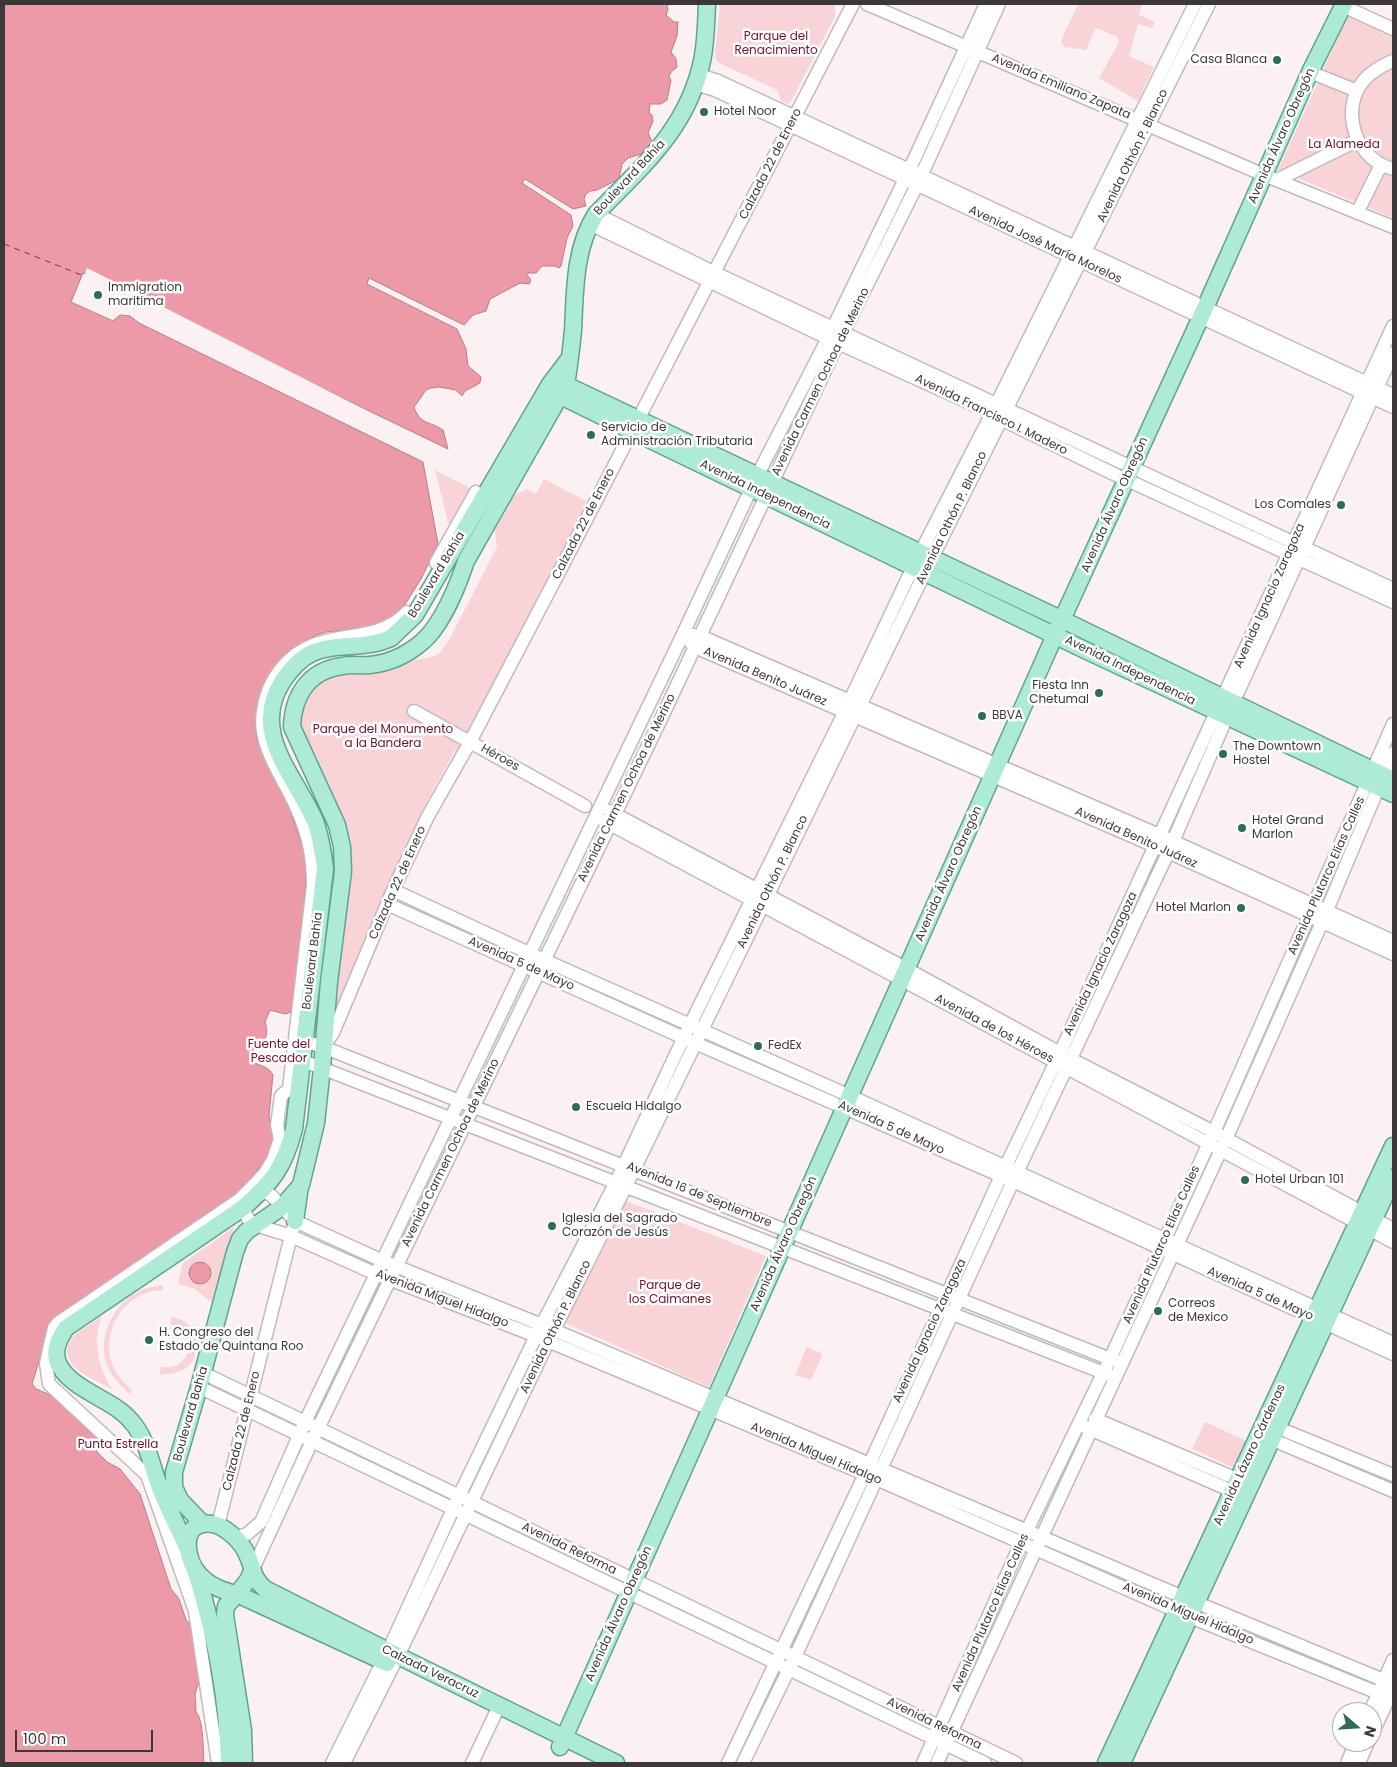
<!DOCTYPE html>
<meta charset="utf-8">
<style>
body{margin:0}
#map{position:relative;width:1397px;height:1767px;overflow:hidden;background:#fcf1f2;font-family:Poppins,sans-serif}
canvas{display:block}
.frame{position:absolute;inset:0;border:5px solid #3c3838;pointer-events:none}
.north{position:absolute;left:1332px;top:1702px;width:50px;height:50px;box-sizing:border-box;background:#fff;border:1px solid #b1afaf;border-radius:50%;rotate:109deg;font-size:14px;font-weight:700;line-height:20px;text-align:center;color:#3c3838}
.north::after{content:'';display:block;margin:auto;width:18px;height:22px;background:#2e6c58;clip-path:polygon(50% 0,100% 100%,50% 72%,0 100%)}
.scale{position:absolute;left:15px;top:1730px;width:138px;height:22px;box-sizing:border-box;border:2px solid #3c3838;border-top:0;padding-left:6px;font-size:15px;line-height:18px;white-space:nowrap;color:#3c3838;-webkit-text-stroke:4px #fff;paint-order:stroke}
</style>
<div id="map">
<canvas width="1397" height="1767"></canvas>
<div class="frame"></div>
<div class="north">N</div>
<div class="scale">100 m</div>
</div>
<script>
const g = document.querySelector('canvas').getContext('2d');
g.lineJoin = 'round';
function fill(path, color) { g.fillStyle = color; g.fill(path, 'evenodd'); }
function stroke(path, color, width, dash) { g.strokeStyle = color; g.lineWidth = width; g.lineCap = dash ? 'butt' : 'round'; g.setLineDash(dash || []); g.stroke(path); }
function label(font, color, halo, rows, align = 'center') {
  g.font = font + ' Poppins,sans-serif'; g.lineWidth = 5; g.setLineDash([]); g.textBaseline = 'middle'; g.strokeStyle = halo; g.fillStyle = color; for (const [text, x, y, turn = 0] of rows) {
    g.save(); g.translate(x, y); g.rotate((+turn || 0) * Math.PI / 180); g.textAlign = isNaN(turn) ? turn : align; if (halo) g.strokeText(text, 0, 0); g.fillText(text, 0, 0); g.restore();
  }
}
fill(new Path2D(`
 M720 4H835V16L792 100 788 104 781 101 777 90 719 63 716 60 715 51Z
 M1078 4H1142L1139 15 1155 22 1152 28 1138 24 1129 56 1154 67 1138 101 1099 78 1119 42 1117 37 1096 28 1086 50 1064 47 1061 41Z
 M1350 11 1393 28V218L1278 170Z
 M435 470 472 489 450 530Z
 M544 479 586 501 583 507 594 513 470 757 455 750 421 813 344 1001 338 1005 335 1004 350 849 345 820 315 754 307 743 298 721 306 694 327 676 432 657 439 654 449 640 497 547 495 530 515 494 528 489 536 494Z
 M626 1201 766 1256 709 1387 565 1323Z
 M234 1227 212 1303 195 1289 178 1284 183 1263Z
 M163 1285V1290C157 1291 150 1291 144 1294 116 1305 102 1338 113 1366 117 1376 125 1383 132 1390L129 1394C122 1386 114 1380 109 1370 94 1339 114 1301 144 1289 150 1287 157 1286 163 1285Z
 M172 1316C179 1319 187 1322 192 1329 196 1334 197 1341 196 1348 195 1368 177 1376 159 1374L161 1367C191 1372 200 1334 170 1324Z
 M101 1317C93 1344 98 1366 112 1389 93 1379 49 1363 75 1335 82 1328 93 1323 101 1317Z
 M807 1347 823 1354 811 1380 795 1375Z
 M1205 1422 1247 1441 1234 1468 1192 1449Z`), '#f8d4d8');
const water = new Path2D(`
 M4 4H667L668 9 666 15 674 22H678L677 36 671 52 676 59 677 67 671 72 669 77 671 80 667 100 661 104H650L649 113 652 115 653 121 648 133 652 142 641 154 628 158 622 164 619 179 597 190 590 191 586 194 584 199 586 206 573 209 525 179 522 183 571 215 573 226 567 238 561 266 559 268 555 266H542L536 273H528L527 275 531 280 529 284 520 283 490 299 486 311 473 315 464 325 369 278 367 284 457 329 466 349 468 366 481 377 480 383 465 391 462 396 456 390 439 387 431 388 426 390 414 407C420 425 430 421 443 430L448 449 83 273 71 302 113 321 120 315 130 316 139 323 423 462 438 544 421 579 402 609 394 617 371 628 326 632 316 635 294 648 268 675 259 700 255 725 257 740 285 796 303 848 306 869 305 901 300 936 299 965 292 1012 285 1014 270 1010 265 1022C269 1035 266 1042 254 1048L250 1061C259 1065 268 1066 273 1075L269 1116 273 1139 271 1151 249 1182 216 1211 51 1322 32 1384 36 1389 53 1396 96 1436 98 1439 95 1447 97 1452 107 1462 120 1469 140 1494 171 1589 179 1599 186 1620 195 1628 201 1675 195 1694 196 1712C204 1721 203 1751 204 1763H4Z
 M189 1273a11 11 0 1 1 22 0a11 11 0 1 1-22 0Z`);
fill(water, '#ec9aa7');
stroke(water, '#b77d86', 1);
fill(new Path2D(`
 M87 268 442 449 84 276Z`), '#fcf1f2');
stroke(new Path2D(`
 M4 244 84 276`), '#8d2d45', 1, [6, 5]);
const minor = new Path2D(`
 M867 4 1264 175 1393 227
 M1343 6 1393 29
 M1393 61C1387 63 1382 66 1376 70 1336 94 1349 158 1393 169
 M1310 72 1357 91
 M699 75 718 81 1393 395
 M696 84 715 90 1393 407
 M1277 180 1358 140
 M1357 213 1381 165
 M596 214 715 273 1393 589
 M590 224 838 343 992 413 1001 419 1114 474 1393 602
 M436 563 476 492
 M693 635 700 636 1159 835 1393 941
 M690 642 695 647 1155 846 1393 954
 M414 711 585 806
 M609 811 907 969 1071 1059 1214 1132 1393 1229
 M604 821 1393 1242
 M393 890 544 960 850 1096 1393 1343
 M387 904 695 1043 1013 1181 1393 1354
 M304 1041 323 1047 1118 1362
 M323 1047 333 1033 393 890 428 816 470 742 556 578 853 4
 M301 1060 1109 1375
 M261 1191 271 1195 295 1221 383 1261 542 1325 1183 1597 1393 1684
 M243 1208 248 1219 256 1225 291 1236 376 1274 536 1336 865 1474 1190 1617 1393 1699
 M203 1373 1016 1763
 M199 1387 985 1763
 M1095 1419 1246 1483
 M1271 1425 1393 1475
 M1083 1426 1239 1494
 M1264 1436 1393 1491
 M218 1525 293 1228
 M235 1538 247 1534 261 1522 305 1422 683 634 757 476 828 338 905 179 986 4
 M252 1571 312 1441 661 719 838 343 917 185 999 4
 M1370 1712 1393 1660
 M1372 1734 1392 1691
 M218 1763 195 1611 147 1475 49 1384 46 1363 54 1328 58 1323 239 1200 253 1186 265 1173 273 1160 280 1139 277 1125 281 1096 289 1089 313 886C313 857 309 836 297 809 284 778 257 746 263 711 265 697 271 681 280 670 317 622 372 650 407 612
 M332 1763 388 1651 459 1496 536 1336 616 1182 684 1037 845 711 913 567 992 413 1195 4
 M344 1763 398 1656 548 1342 626 1186 932 558 1209 4
 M472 1763 499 1706
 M728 1763 865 1474 1001 1176 1060 1053 1393 326
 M743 1763 795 1657 1013 1181 1168 853 1233 703 1393 353
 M923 1763 1021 1543 1110 1359 1214 1132 1393 724
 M937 1763 1226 1139 1319 929 1393 753
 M1347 1763 1356 1742
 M1359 1763 1368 1742`);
const major = new Path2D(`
 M555 384 566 385 1063 620 1393 780
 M553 387 561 396 632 431 1087 651 1393 794
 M295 1221 300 1186
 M203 1524 180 1500 174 1487V1472L199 1387 235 1252 240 1239 247 1231 282 1207 301 1185 316 1123 322 1068 329 982 343 871 342 847 337 825 292 727C293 695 309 670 343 666 352 664 361 666 370 665 389 663 408 654 422 642 442 625 458 585 466 561L566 385C569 367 571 350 573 331 575 292 574 248 596 214 642 166 687 130 702 61 706 43 706 23 707 4
 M187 1547C178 1528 168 1508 160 1488 151 1465 148 1441 132 1422 113 1398 71 1391 58 1363 53 1350 59 1339 66 1328L243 1208C272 1182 284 1168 294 1129L325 869C323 853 321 837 315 821 295 775 250 734 282 682 290 670 299 659 312 653 334 643 361 649 383 641L391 638 415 615 533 413 550 384 569 359
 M252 1571 248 1580 237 1594C221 1591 204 1583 195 1569 187 1557 181 1527 203 1524 222 1520 243 1542 249 1559 254 1572 253 1578 265 1589L388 1651 616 1763
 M196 1572C215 1633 228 1699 229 1763
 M560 1747 1055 635 1205 308 1310 72 1344 4
 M244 1763 243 1730 225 1615 226 1606 237 1594 387 1663
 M1106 1763 1393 1146
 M1122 1763 1393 1178`);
stroke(minor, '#c3b9ba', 15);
stroke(major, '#62a38d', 19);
stroke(minor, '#fff', 12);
stroke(major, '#adebd6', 16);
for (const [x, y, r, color] of [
 [1277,60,5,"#2e6c58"],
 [704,112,5,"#2e6c58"],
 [98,295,5,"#2e6c58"],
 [591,435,5,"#2e6c58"],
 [1341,505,5,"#2e6c58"],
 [1099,693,5,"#2e6c58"],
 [982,716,5,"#2e6c58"],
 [1223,754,5,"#2e6c58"],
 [1242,828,5,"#2e6c58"],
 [1241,908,5,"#2e6c58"],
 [758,1046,5,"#2e6c58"],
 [576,1107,5,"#2e6c58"],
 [1245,1180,5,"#2e6c58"],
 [552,1226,5,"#2e6c58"],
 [1158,1311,5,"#2e6c58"],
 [149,1340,5,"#2e6c58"]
]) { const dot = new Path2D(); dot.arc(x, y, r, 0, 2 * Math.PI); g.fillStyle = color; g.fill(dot); stroke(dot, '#fff', 2); }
label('12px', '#710f2e', '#fff', [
 ["Parque del",776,37],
 ["Renacimiento",776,51],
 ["La Alameda",1344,145],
 ["Parque del Monumento",383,730],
 ["a la Bandera",383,744],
 ["Fuente del",279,1045],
 ["Pescador",279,1059],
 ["Parque de",670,1286],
 ["los Caimanes",670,1300],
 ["Punta Estrella",118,1445]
]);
label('12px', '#3c3838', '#fff', [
 ["Casa Blanca",1267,60,"right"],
 ["Hotel Noor",714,112],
 ["Immigration",108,288],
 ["maritima",108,302],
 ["Servicio de",601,428],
 ["Administración Tributaria",601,442],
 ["Los Comales",1331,505,"right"],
 ["Fiesta Inn",1089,686,"right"],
 ["Chetumal",1089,700,"right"],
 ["BBVA",992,716],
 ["The Downtown",1233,747],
 ["Hostel",1233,761],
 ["Hotel Grand",1252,821],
 ["Marlon",1252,835],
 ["Hotel Marlon",1231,908,"right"],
 ["FedEx",768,1046],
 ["Escuela Hidalgo",586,1107],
 ["Hotel Urban 101",1255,1180],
 ["Iglesia del Sagrado",562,1219],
 ["Corazón de Jesús",562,1233],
 ["Correos",1168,1304],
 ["de Mexico",1168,1318],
 ["H. Congreso del",159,1333],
 ["Estado de Quintana Roo",159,1347]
], 'left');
label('12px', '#3c3838', '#fff', [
 ["Avenida Emiliano Zapata",1061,87,23],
 ["Avenida Álvaro Obregón",1282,136,-66],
 ["Avenida Othón P. Blanco",1133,156,-64],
 ["Calzada 22 de Enero",771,164,-63],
 ["Boulevard Bahía",630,178,-47],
 ["Avenida José María Morelos",1045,245,25],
 ["Avenida Carmen Ochoa de Merino",821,382,-64],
 ["Avenida Francisco I. Madero",991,415,26],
 ["Avenida Independencia",765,495,26],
 ["Avenida Álvaro Obregón",1115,505,-66],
 ["Avenida Othón P. Blanco",952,518,-64],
 ["Calzada 22 de Enero",584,524,-63],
 ["Boulevard Bahía",437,575,-59],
 ["Avenida Ignacio Zaragoza",1270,596,-66],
 ["Avenida Independencia",1130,671,26],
 ["Avenida Benito Juárez",765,677,23],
 ["Héroes",500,758,29],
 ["Avenida Carmen Ochoa de Merino",627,788,-64],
 ["Avenida Benito Juárez",1136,838,24],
 ["Avenida Álvaro Obregón",949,874,-66],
 ["Avenida Plutarco Elías Calles",1327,876,-66],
 ["Avenida Othón P. Blanco",773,882,-64],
 ["Calzada 22 de Enero",398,883,-66],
 ["Boulevard Bahía",313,961,-83],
 ["Avenida 5 de Mayo",521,964,24],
 ["Avenida Ignacio Zaragoza",1101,964,-65],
 ["Avenida de los Héroes",994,1029,28],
 ["Avenida 5 de Mayo",891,1128,24],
 ["Avenida Carmen Ochoa de Merino",451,1153,-64],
 ["Avenida 16 de Septiembre",699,1195,22],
 ["Avenida Álvaro Obregón",784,1244,-66],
 ["Avenida Plutarco Elías Calles",1162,1245,-66],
 ["Avenida 5 de Mayo",1260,1294,24],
 ["Avenida Miguel Hidalgo",442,1299,21],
 ["Avenida Othón P. Blanco",556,1327,-64],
 ["Avenida Ignacio Zaragoza",930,1331,-65],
 ["Boulevard Bahía",191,1414,-74],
 ["Calzada 22 de Enero",242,1431,-76],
 ["Avenida Miguel Hidalgo",816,1454,23],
 ["Avenida Lázaro Cárdenas",1250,1455,-65],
 ["Avenida Reforma",569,1549,26],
 ["Avenida Plutarco Elías Calles",991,1613,-66],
 ["Avenida Álvaro Obregón",619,1614,-66],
 ["Avenida Miguel Hidalgo",1188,1614,23],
 ["Calzada Veracruz",430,1672,26],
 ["Avenida Reforma",934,1724,26]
]);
</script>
